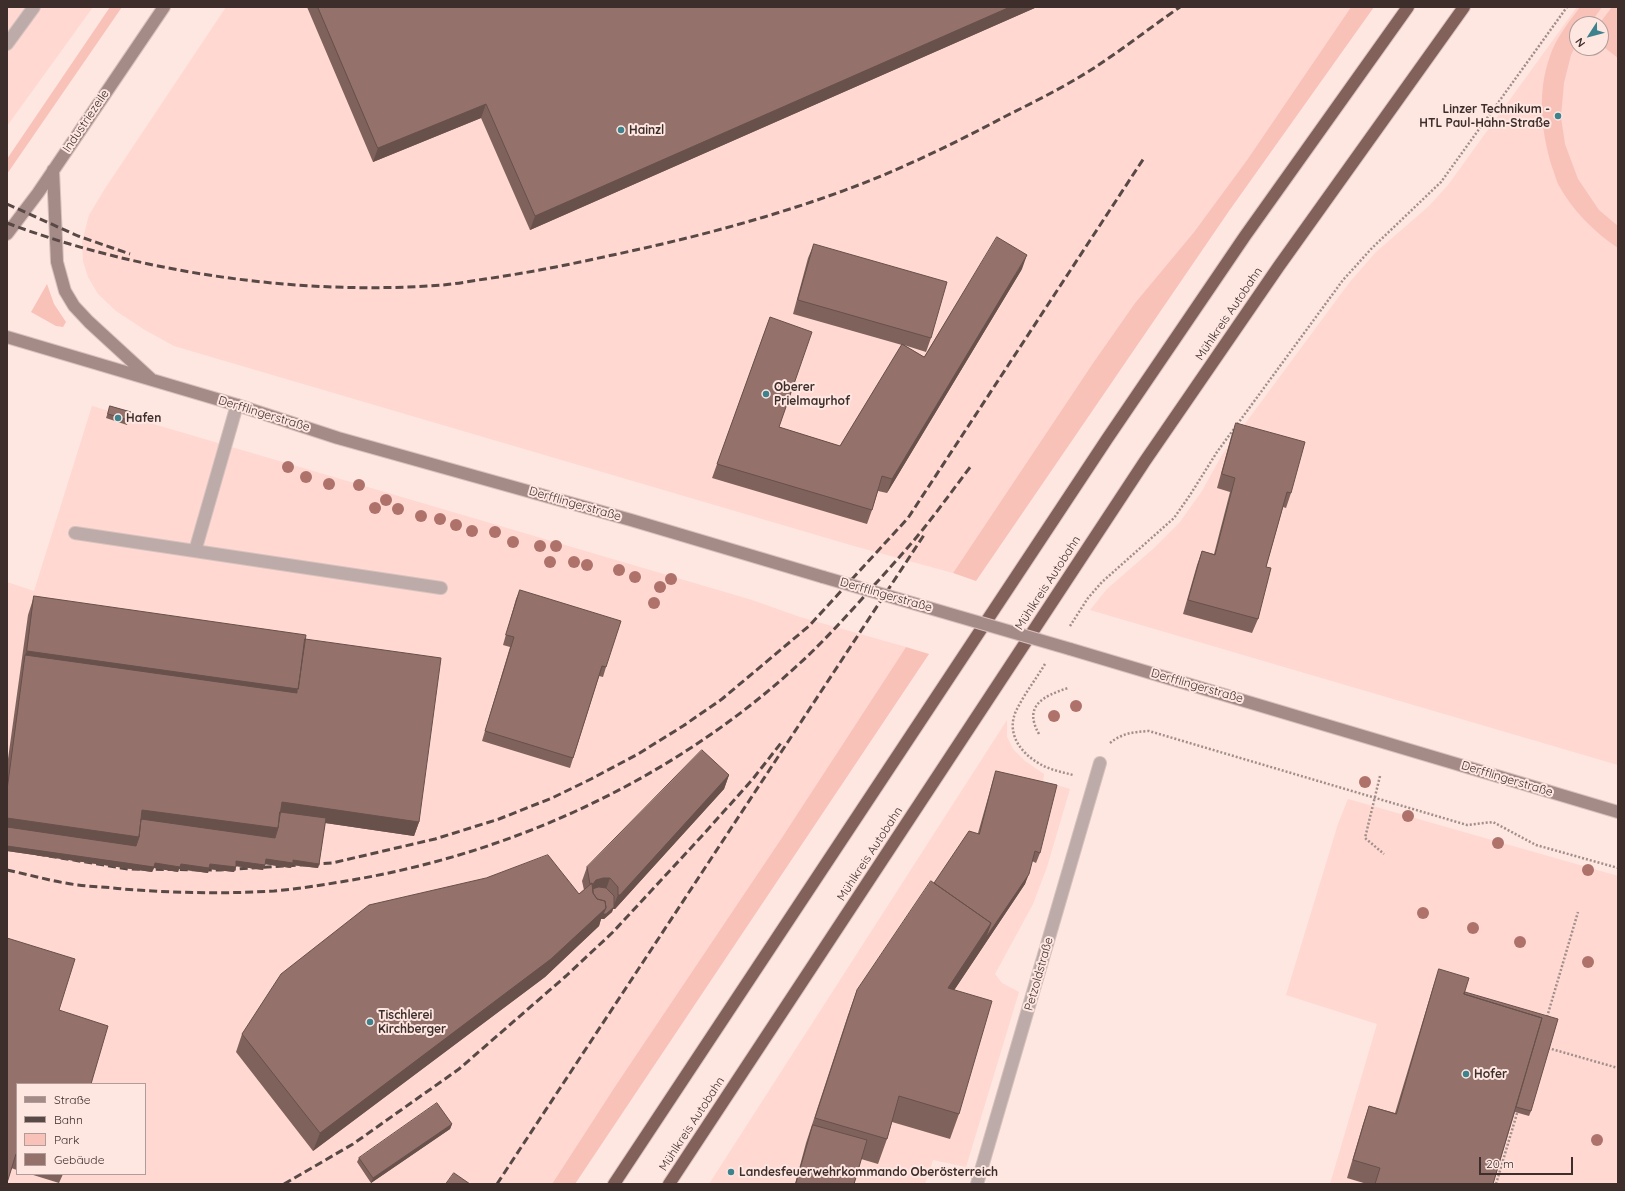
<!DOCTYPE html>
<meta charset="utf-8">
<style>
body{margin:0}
#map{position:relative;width:1625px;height:1191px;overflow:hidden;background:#fee6e1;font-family:Quicksand,sans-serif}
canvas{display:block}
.frame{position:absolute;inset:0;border:8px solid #3d2e2c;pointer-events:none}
.legend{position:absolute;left:16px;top:1083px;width:130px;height:92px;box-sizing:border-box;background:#fee6e1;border:1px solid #b19c99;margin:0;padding:5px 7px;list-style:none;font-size:12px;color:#3d2e2c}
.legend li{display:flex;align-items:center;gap:8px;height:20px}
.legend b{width:20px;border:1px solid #b19c99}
.north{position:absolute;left:1569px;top:16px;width:40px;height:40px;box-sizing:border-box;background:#fee6e1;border:1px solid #b19c99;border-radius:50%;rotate:234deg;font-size:11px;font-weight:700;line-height:16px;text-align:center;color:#3d2e2c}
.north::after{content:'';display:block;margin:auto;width:14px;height:18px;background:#3d838e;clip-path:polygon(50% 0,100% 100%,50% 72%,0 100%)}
.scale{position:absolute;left:1479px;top:1157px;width:94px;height:18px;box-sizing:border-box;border:2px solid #3d2e2c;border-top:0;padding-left:5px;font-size:12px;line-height:14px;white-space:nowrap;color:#3d2e2c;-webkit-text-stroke:3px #fee6e1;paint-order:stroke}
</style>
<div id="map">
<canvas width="1625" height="1191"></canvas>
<div class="frame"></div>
<ul class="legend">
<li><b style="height:5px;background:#a48b87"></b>Straße</li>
<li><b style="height:5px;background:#594946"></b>Bahn</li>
<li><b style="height:11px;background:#f9c2b8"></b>Park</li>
<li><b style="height:11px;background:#94726b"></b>Gebäude</li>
</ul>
<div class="north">N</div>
<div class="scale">20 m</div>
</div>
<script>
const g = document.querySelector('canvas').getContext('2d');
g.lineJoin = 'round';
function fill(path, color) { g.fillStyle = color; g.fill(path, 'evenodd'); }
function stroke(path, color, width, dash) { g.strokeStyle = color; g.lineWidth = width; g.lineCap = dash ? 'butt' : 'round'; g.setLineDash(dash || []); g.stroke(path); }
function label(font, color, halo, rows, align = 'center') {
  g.font = font + ' Quicksand,sans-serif'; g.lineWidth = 4; g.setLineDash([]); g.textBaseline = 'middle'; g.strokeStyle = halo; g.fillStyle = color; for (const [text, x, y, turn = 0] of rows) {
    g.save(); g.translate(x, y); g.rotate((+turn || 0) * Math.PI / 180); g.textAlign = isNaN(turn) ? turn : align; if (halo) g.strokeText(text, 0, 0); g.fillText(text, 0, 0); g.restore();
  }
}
fill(new Path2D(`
 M7 7H93L7 126Z
 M226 7H1351L1247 160 1194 232 1135 303 1093 363 953 573 854 546 174 346 145 330 116 311 98 294 88 277 83 261 82 242 89 215 106 187Z
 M1577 7H1618V765L1090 610 1107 589 1153 549 1180 522 1202 491 1222 455 1349 283 1376 252 1429 206 1448 185ZM1577 24H1601V48H1577Z
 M92 406 752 600 800 617 906 647 781 839 616 1085 552 1184H7V582L34 591ZM17 1084H145V1174H17Z
 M1007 720V737L1013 749 1025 761 1044 774 1043 781 1070 789 1047 867 1033 904 995 974 1002 983 1019 992 966 1167 933 1160 925 1184H709Z
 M1348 799 1618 876V1184H1330L1377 1024 1286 995 1338 824Z`), '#fed8d1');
fill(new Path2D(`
 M110 7H122L7 174V159Z
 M1351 7H1374L1229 211 976 581 953 573 1093 363 1135 303 1194 232 1247 160Z
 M1580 7H1602L1590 24H1577V43L1571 55 1564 83 1561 117 1565 144 1578 179 1599 210 1618 226V248C1594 232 1572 210 1558 184 1556 179 1554 172 1552 167 1541 131 1537 92 1550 56 1556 38 1569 22 1580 7Z
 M1612 7H1618V58L1601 45V24H1599Z
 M47 284 54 304 66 322 63 327 56 326 31 312Z
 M906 647 929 654 575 1184H552L616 1085 781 839Z`), '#f9c2b8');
const lane = new Path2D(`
 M7 44 34 7
 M75 533 441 588
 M195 551 237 405`);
const street = new Path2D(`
 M977 1184 1100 763`);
const secondary = new Path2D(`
 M53 170 57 262 65 291 74 306 89 322 151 379
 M7 234 38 193 164 7
 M7 337 237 405 338 438 631 520 823 577
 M1070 649 1618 812`);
const highway = new Path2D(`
 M614 1184 1107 439 1245 236 1408 7
 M669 1184 1145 461 1279 266 1464 7`);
stroke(lane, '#d7c1bd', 14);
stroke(street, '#d7c1bd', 14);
stroke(secondary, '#d7c1bd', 14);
stroke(highway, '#d7c1bd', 14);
stroke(new Path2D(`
 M1070 626 1088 598 1102 582 1174 518 1190 495 1217 452 1343 280 1372 248 1441 182 1567 7
 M1045 664C1036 679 1025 693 1017 709 1005 732 1020 753 1040 764 1050 770 1062 772 1073 775
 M1039 734C1023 706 1043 696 1068 688
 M1110 743C1122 733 1134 732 1149 731L1467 825 1493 822 1536 845 1618 868
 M1380 776 1365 838 1384 854
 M1547 1017 1578 912
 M1548 1048 1618 1068
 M1496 1184 1518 1110`), '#a18e8a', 2.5, [2, 2]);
stroke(lane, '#bcaba8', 12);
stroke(street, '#bcaba8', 12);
stroke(secondary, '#a48b87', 12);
stroke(highway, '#83615b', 12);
stroke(new Path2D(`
 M7 204 78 236 130 254
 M7 223C140 273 300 296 442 285 456 284 471 281 485 279 527 273 567 265 608 256 689 239 770 218 848 189 902 169 955 143 1006 116 1036 101 1066 86 1094 68 1123 49 1151 27 1180 7
 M37 854 128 869 220 870 332 863 435 839 499 819 552 798 591 779 638 754 683 726 722 699 809 626 908 518 1144 158
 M7 870C31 875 54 882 78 885 93 887 108 887 123 889 173 893 224 894 274 891 298 889 322 885 346 881 512 854 674 779 799 664 821 644 841 622 861 600 882 576 904 553 924 528 940 508 955 487 971 466
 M284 1184 353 1144 459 1069 566 976 613 932 701 837 752 780 781 743
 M497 1184 924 535`), '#594946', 3, [8, 4]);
const secondaryBridge = new Path2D(`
 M823 577 1070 649`);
stroke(secondaryBridge, '#d7c1bd', 14, []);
stroke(secondaryBridge, '#a48b87', 12);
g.fillStyle = '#af726b';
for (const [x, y] of [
 [288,467],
 [306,477],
 [329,484],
 [359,485],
 [386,500],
 [375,508],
 [398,509],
 [421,516],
 [440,519],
 [456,525],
 [472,531],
 [495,532],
 [513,542],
 [540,546],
 [556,546],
 [550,562],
 [574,562],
 [587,565],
 [619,570],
 [635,577],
 [671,579],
 [660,587],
 [654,603],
 [1076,706],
 [1054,716],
 [1365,782],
 [1408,816],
 [1498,843],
 [1588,870],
 [1423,913],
 [1473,928],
 [1520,942],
 [1588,962],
 [1597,1140]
]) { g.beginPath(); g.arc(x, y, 6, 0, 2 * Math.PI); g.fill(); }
fill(new Path2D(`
 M307 7H1037L530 230 481 118 373 162Z
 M814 244 931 338 926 352 904 345 924 357 1022 269 887 493 878 491 872 510 867 524 712 478 770 317 779 427 840 446 902 345 793 314 808 258Z
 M110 406 131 412 127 425 106 418Z
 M1236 423 1291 493 1286 508 1283 507 1266 567 1258 619 1252 633 1183 614 1197 565 1202 551 1214 554 1230 492 1217 488 1231 437Z
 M520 590 606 667 603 677 599 676 570 768 482 741 510 647 503 645 516 599Z
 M34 596 305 639 419 822 414 836 325 823 319 864 318 868 292 865 291 868 265 864 263 870 236 866 234 872 209 869 208 873 179 869 178 872 154 868 152 872 7 851V766L28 615Z
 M996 771 1040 853 1036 863 1032 861 1025 884 954 990 959 1114 950 1139 892 1122 887 1139 878 1164 861 1159 854 1184H795L806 1143 848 1015 857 990 934 883 978 833 993 780Z
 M729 775 724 789 615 909H613L612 912 604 919H601L599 926 545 977 313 1151 236 1052 242 1034 579 894 584 890 582 881 587 867Z
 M1439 969 1465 992 1531 1111 1529 1116 1515 1112 1493 1184H1367L1347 1178 1363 1124 1369 1106 1395 1113 1433 987Z
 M17 1084V1170L11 1168Z
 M452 1124 450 1129 371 1183 357 1162 359 1158Z
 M30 1174H63L59 1183Z`), '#7f625c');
fill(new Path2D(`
 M1010 7H1037L530 230 535 216Z
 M486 104 481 118 373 162 378 148Z
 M1027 255 1022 269 887 493 892 479Z
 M27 651 298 689 292 707 25 655Z
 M729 775 724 789 615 909H613L612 912 604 919H601L599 926 545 977 313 1151 320 1133 606 908 613 907 618 895Z
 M282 802 419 822 414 836 278 816Z
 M142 810 278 828 273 842 138 824Z
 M7 818 139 837 134 851 7 833Z
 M7 846 155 863 210 864 236 867 234 872 209 869 208 873 179 869 178 872 154 868 152 872 7 851Z
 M266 859 293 860 319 864 318 868 292 865 291 868 264 864Z
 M236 861 265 865 263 870 235 866Z
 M1029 874 1025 884 939 1013 948 988 991 923Z
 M603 878H610L605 892 591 894V887L596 880Z
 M452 1124 450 1129 371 1183 373 1178Z`), '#68504b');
const building = new Path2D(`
 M318 7H1010L535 216 486 104 378 148Z
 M997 237 1027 255 892 479 882 476 872 510 717 464 770 317 812 332 779 427 840 446 902 344 924 357Z
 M814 244 947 282 931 338 798 300Z
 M110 406 131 412 128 420 108 414Z
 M1236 423 1305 442 1291 493 1287 492 1266 567 1271 568 1258 619 1188 600 1202 551 1215 555 1235 478 1222 474Z
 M520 590 621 621 606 667 602 666 573 758 485 731 514 637 506 635Z
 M34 596 306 635 298 689 27 651Z
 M305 639 441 658 419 822 282 802 278 828 142 810 139 837 7 818V790L25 655 297 693V689H298Z
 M702 750 729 775 620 895H618V887L610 878H603L596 880 592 885V883L590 884 587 867Z
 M996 771 1057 785 1040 853 1035 851 1029 874 985 939 991 923 934 883 969 831 979 834Z
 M280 812 326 818 319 864 293 860V863L266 859 265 865 236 861V867L210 864 209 868 181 864 180 867 155 863 154 867 7 846V827L136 846 139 837 141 819 275 838 278 828Z
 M548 855 579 894 592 883 593 893 597 899 605 901 606 908 551 959 320 1133 242 1034 281 974 369 905 486 878Z
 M931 881 991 923 948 988 992 1001 959 1114 899 1096 887 1139 815 1118 857 990Z
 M599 887 606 888 614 896V907L606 914H603L606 908 605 901 597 899 593 893V889Z
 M7 938 75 959 59 1010 108 1026 91 1084H17V1154H16L7 1183Z
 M1439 969 1469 978 1464 994 1542 1018 1493 1184H1375L1380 1168 1353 1160 1369 1106 1396 1114Z
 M1465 992 1558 1019 1531 1111 1516 1107 1542 1018 1464 994Z
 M437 1103 452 1124 373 1178 359 1158Z
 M813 1125 867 1140 854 1184H796Z
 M454 1173 470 1184H446Z`);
fill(building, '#94726b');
stroke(building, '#68504b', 1);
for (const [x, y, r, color] of [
 [1558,116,4,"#3d838e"],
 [621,130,4,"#3d838e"],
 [766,394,4,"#3d838e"],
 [118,418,4,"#3d838e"],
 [370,1022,4,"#3d838e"],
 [1466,1074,4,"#3d838e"],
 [731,1172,4,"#3d838e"]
]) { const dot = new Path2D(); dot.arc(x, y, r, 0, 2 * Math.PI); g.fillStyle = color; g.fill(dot); stroke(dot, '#fee6e1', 1.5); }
label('bold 12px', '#3d2e2c', '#fee6e1', [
 ["Linzer Technikum -",1550,109,"right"],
 ["HTL Paul-Hahn-Straße",1550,123,"right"],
 ["Hainzl",629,130],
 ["Oberer",774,387],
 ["Prielmayrhof",774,401],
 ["Hafen",126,418],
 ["Tischlerei",378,1015],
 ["Kirchberger",378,1029],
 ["Hofer",1474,1074],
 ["Landesfeuerwehrkommando Oberösterreich",739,1172]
], 'left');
label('12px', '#3d2e2c', '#fee6e1', [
 ["Industriezeile",86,121,-56],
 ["Mühlkreis Autobahn",1229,314,-56],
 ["Derfflingerstraße",264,414,17],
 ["Derfflingerstraße",575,504,16],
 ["Mühlkreis Autobahn",1048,583,-57],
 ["Derfflingerstraße",886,595,16],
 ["Derfflingerstraße",1197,686,16],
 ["Derfflingerstraße",1507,779,17],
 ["Mühlkreis Autobahn",870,854,-57],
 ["Petzoldstraße",1039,974,-74],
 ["Mühlkreis Autobahn",692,1124,-57]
]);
</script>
